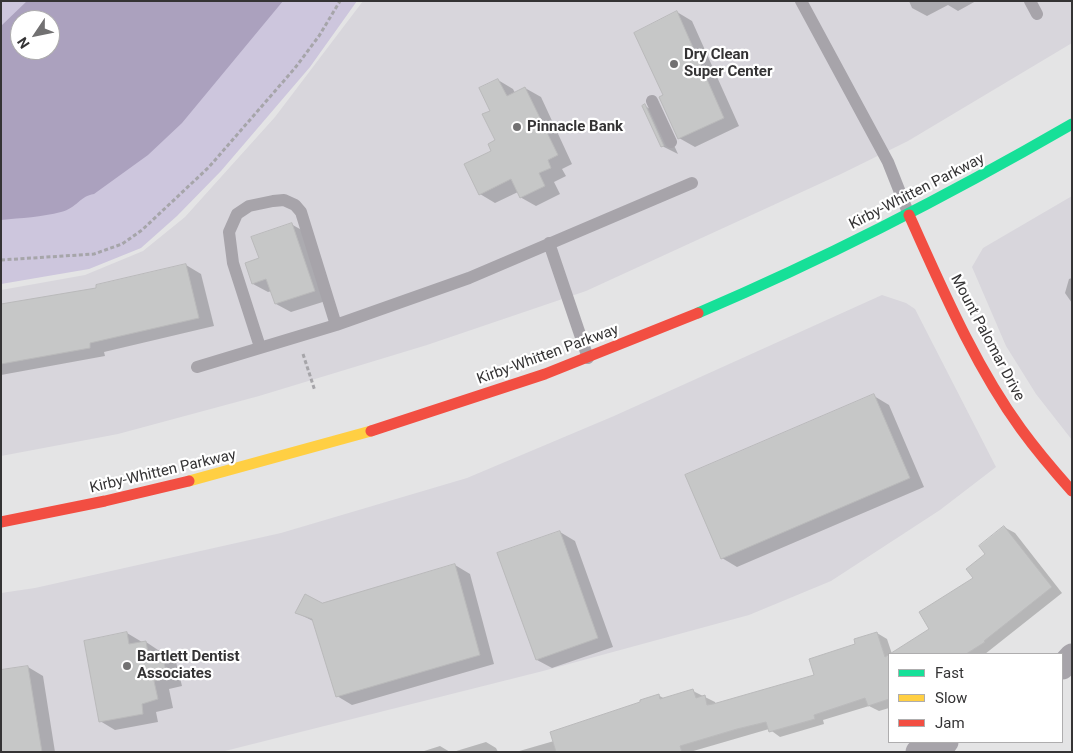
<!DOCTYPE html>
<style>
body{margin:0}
#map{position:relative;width:1073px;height:753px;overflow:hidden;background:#e4e4e5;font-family:Roboto,sans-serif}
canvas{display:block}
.frame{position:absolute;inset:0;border:2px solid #343334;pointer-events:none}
.legend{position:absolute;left:888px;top:653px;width:175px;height:90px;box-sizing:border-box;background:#fff;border:1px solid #aeadae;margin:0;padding:6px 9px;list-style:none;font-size:15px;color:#343334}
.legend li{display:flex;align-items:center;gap:10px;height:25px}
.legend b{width:25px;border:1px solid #aeadae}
.north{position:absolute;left:10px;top:10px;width:50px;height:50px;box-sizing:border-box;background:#fff;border:1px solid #aeadae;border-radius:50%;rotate:236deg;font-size:14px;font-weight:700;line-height:20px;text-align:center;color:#343334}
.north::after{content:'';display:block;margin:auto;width:18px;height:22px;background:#727172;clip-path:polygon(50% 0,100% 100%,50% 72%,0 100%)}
</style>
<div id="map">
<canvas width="1073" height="753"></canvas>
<div class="frame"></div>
<ul class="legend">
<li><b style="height:6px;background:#16e098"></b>Fast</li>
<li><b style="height:6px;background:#ffcf43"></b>Slow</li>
<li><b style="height:6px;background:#f24e42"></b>Jam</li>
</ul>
<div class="north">N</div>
</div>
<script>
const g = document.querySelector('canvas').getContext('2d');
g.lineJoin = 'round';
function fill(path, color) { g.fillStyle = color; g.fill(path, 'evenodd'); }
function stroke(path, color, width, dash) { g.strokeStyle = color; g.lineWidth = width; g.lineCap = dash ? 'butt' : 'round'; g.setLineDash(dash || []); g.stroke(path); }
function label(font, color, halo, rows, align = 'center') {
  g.font = font + ' Roboto,sans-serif'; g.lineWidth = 4.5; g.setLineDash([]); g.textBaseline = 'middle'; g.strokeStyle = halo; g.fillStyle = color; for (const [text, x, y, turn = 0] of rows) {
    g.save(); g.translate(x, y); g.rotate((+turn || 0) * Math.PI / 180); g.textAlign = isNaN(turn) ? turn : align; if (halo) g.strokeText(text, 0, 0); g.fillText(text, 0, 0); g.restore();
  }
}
fill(new Path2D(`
 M363 1H1072V43L908 141 841 174 586 291 427 345 259 396 118 434 1 456V290L85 275 143 251 185 217 275 117Z
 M1072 196V440L1036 394 1006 346 972 267 983 248Z
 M882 295 906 303 915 309 996 467 940 510 831 581 749 615 543 671 221 752H1V593L35 588 281 533 467 478 614 416Z`), '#d8d6dc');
fill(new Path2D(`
 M1 1H357L310 67 221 171 177 216 141 248 89 269 1 284ZM20 20H50V50H20Z`), '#cdc6dd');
fill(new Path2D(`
 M27 1H283L182 123 148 155 94 194C80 196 77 208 61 212 42 217 21 218 1 220V26ZM20 20H50V50H20Z`), '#aba1be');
fill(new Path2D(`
 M909 1H976L958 11 948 5 927 16 912 8Z
 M677 12 692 21 739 126 695 147 679 138 664 96Z
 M498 80 513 89 515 93 525 88 541 97 572 164 562 169 566 176 554 182 560 194 536 206 520 197 518 192 495 203 480 194 497 141 491 111Z
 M645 106 660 115 678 154 662 146Z
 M291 224 307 233 329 300 291 312 276 304 272 291 268 292 253 284 247 264 260 259Z
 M186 265 201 274 214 326 104 352 105 356 1 375V305L98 289Z
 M1072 278V303L1065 293 1069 279Z
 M874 396 889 405 924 487 737 567 722 558Z
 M1004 527 1015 533 1062 593 985 654H913L907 644 930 629 975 579 987 554Z
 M560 532 575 541 613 647 552 668 537 660Z
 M455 565 470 574 494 664 352 705 337 696 315 622 297 613Z
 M127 633 142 642H146L176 662 182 686 169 689 173 708 156 712 158 722 115 730 100 721Z
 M877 633 887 639 892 654H889V708L879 711 869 706 823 720 824 724 780 737 769 729 690 752H516L554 741 658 695 665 699 693 691 715 702 716 705 816 676 856 645Z
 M28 667 43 676 55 752H1Z
 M486 742 496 748 498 752H453Z
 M440 746 450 752H421Z`), '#0003');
const building = new Path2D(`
 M677 11 724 118 678 139 659 97 663 95 634 33Z
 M498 79 507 96 525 87 558 155 548 160 551 168 539 173 545 186 520 198 511 179 479 195 464 164 491 151 488 144 495 140 482 114 490 111 479 88Z
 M645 104 664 146 661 147 642 106Z
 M292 223 315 291 275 304 266 279 252 284 245 263 259 258 251 237Z
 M186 264 199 318 90 343V348L1 364V304L96 288V285Z
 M874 394 910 478 721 559 685 475Z
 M1004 526 1052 587 984 641 985 642 966 654H889V699L868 706 865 698 814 715 815 719 769 732 766 722 737 729 680 746 682 752H556L550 732 640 702V700L659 694 660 699 693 689 696 698 705 695 707 705 713 704 814 675 809 659 855 644 854 639 877 632 885 657 929 629 919 612 973 578 966 569 985 554 979 546Z
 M560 531 598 638 536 660 497 553Z
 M455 564 480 655 336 697 312 619 295 613 305 594 322 603Z
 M127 632 129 644 146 641 148 653 161 652 168 678 154 681 158 699 142 704 143 714 99 722 84 641Z
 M28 666 42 752H1V670Z`);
fill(building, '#c6c7c7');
stroke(building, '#bababb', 1);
stroke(new Path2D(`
 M1 260 94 254 122 244 142 230 209 167 295 68 319 36 340 1
 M303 354 315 391`), '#a6a5a9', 3, [4, 2.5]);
stroke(new Path2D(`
 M801 1 888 162 909 215
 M1030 1 1037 14
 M652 101 671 142
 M549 243 588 358
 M260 347 233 263 229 232 237 214 249 206 273 201 284 200 295 205 301 212 336 325
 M197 367 336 325 469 278 692 183`), '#a7a4aa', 12);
stroke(new Path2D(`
 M1062 667 1072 656
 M918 752 946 742`), '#a7a4aa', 25);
stroke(new Path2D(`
 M698 313C827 258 951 194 1072 124`), '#16e098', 11);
stroke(new Path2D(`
 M189 481 371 431`), '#ffcf43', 11);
stroke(new Path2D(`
 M909 215C942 288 974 364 1021 429 1037 451 1054 471 1072 491
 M371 431 545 374 698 313
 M1 522 105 501 189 481`), '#f24e42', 11);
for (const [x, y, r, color] of [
 [674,64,5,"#727172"],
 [517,127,5,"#727172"],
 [127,666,5,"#727172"]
]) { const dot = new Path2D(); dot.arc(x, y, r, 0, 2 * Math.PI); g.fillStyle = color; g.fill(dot); stroke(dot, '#fff', 2); }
label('bold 15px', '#343334', '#fff', [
 ["Dry Clean",684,55],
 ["Super Center",684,72],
 ["Pinnacle Bank",527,127],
 ["Bartlett Dentist",137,657],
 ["Associates",137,674]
], 'left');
label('15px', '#343334', '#fff', [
 ["Kirby-Whitten Parkway",917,192,-27],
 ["Mount Palomar Drive",987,338,62],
 ["Kirby-Whitten Parkway",548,355,-20],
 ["Kirby-Whitten Parkway",163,472,-13]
]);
</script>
